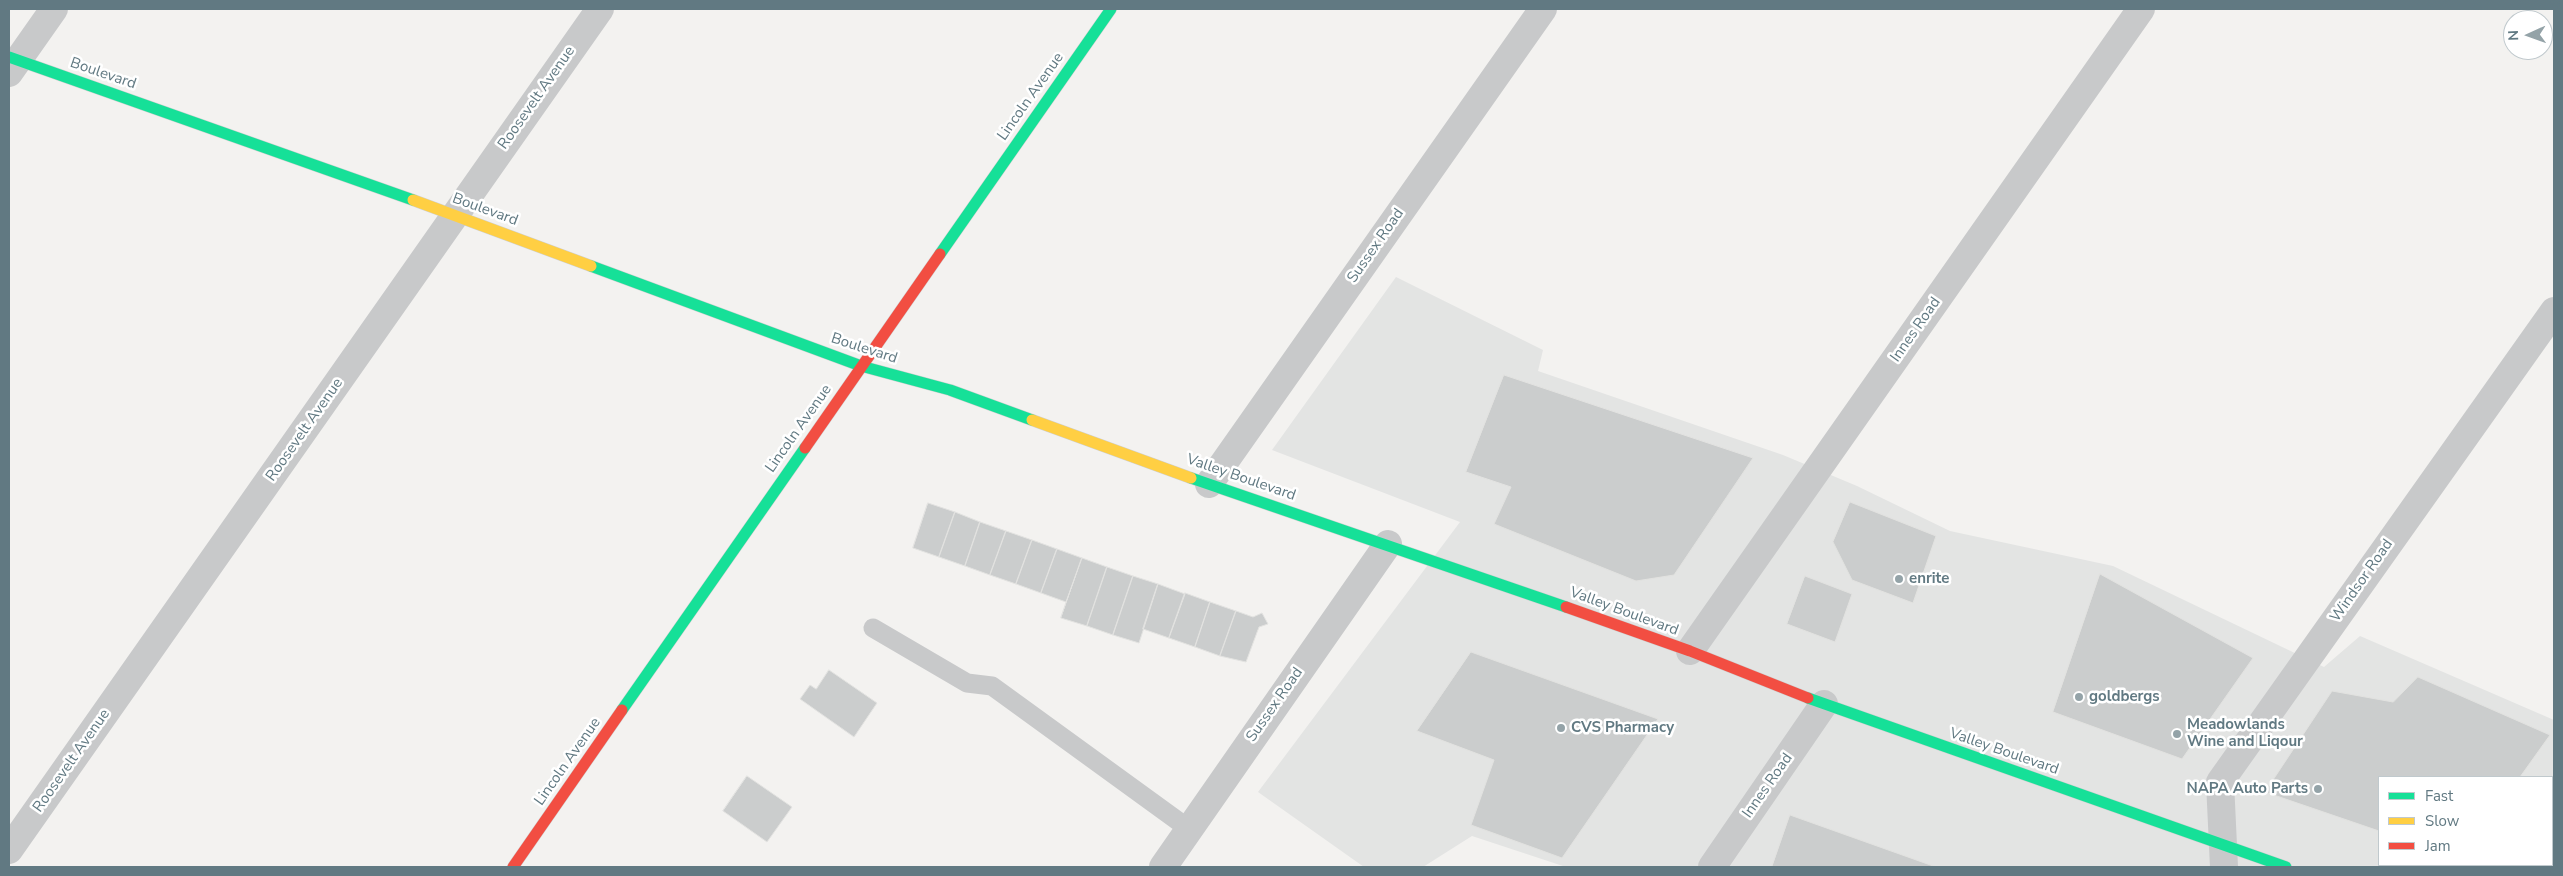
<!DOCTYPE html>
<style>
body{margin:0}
#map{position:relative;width:2563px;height:876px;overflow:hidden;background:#f3f2f0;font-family:"Nunito Sans",sans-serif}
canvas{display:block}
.frame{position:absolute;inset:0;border:10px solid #617982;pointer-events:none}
.legend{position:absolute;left:2378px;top:776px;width:175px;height:90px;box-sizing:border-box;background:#fff;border:1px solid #c0c9cd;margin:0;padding:6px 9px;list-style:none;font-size:15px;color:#617982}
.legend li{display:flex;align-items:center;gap:10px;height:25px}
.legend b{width:25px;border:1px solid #c0c9cd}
.north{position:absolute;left:2503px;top:10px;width:50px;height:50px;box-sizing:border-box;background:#fff;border:1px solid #c0c9cd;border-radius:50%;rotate:268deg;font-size:14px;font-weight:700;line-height:20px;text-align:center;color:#617982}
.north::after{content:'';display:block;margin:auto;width:18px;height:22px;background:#94a3a8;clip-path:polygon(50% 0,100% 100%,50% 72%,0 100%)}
</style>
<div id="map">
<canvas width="2563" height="876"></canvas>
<div class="frame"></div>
<ul class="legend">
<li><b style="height:6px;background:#16e098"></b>Fast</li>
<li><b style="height:6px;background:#ffcf43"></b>Slow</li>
<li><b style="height:6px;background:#f24e42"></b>Jam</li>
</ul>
<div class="north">N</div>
</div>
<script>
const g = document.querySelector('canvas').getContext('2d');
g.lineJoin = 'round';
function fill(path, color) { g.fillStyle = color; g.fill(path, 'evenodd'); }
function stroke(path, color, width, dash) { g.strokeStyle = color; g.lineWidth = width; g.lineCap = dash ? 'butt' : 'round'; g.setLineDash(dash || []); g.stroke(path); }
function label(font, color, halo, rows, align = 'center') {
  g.font = font + ' "Nunito Sans",sans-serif'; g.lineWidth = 5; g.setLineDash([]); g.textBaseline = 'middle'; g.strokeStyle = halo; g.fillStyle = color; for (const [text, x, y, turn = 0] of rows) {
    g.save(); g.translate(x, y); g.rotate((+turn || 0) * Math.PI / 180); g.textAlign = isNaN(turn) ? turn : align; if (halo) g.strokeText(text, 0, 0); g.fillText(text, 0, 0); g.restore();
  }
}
fill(new Path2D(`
 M1396 277 1543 350 1538 371 1783 455 1857 486 1950 531 2113 566 2324 667 2360 636 2554 720V867H1566L1472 836 1423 867H1364L1258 792 1460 522 1272 450ZM2379 777H2552V865H2379Z`), '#e3e4e3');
const building = new Path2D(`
 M1504 375 1753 458 1674 575 1636 581 1494 524 1511 487 1466 472Z
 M1850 502 1936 536 1913 603 1852 580 1833 542Z
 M928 503 955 512 939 557 913 548Z
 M955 512 980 522 965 566 939 557Z
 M980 522 1006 531 990 575 965 566Z
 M1006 531 1032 540 1016 584 990 575Z
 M1032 540 1057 549 1041 593 1016 584Z
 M1057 549 1082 558 1066 602 1041 593Z
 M1082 558 1107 567 1087 626 1061 618Z
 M1107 567 1133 576 1113 635 1087 626Z
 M2100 574 2253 658 2182 759 2053 712Z
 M1133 576 1158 584 1139 643 1113 635Z
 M1805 576 1852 594 1835 642 1787 624Z
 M1158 584 1185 594 1169 638 1143 629Z
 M1185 593 1210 602 1195 647 1169 638Z
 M1210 602 1236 611 1220 656 1195 647Z
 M1236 611 1253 617 1262 613 1268 624 1259 627 1246 662 1220 656Z
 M1471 652 1658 719 1562 858 1471 825 1494 760 1417 731Z
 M829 670 877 703 854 737 800 699 810 685 816 689Z
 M2418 677 2550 735 2520 777H2379V831L2265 792 2332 691 2393 702Z
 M747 776 792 807 767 842 723 811Z
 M2554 800V867H2534L2535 865H2552V808Z
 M1790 815 1936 867H1772Z`);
fill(building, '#cbcdcd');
stroke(building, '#e2e2e0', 1);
const fast = new Path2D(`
 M9 57 413 200
 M940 254 1111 9
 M591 266 861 366 950 390 1032 420
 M1191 478 1566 607
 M1808 698 2286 867
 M622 710 805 448`);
const slow = new Path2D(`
 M413 200 591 266
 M1032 420 1191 478`);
const jam = new Path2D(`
 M805 448 940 254
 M1566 607 1690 651 1808 698
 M513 867 622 710`);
stroke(fast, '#cfd0d0', 12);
stroke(slow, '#cfd0d0', 12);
stroke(jam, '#cfd0d0', 12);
stroke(new Path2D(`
 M873 628 967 683 992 686 1189 829`), '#c8c9ca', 19);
stroke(new Path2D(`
 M9 73 54 9
 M1209 484 1543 9
 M1690 651 2141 9
 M9 850 600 9
 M1163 867 1388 544
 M1712 867 1824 704
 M2224 867 2220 782 2554 311`), '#c8c9ca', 28);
stroke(fast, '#16e098', 11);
stroke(slow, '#ffcf43', 11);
stroke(jam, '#f24e42', 11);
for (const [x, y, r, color] of [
 [1899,579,5,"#94a3a8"],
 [2079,697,5,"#94a3a8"],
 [1561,728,5,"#94a3a8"],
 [2177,734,5,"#94a3a8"],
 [2318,789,5,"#94a3a8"]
]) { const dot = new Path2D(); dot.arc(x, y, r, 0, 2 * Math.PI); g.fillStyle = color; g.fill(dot); stroke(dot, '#fff', 2); }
label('15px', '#617982', '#fff', [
 ["Boulevard",103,74,19],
 ["Lincoln Avenue",1031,97,-55],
 ["Roosevelt Avenue",537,98,-55],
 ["Boulevard",485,210,20],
 ["Sussex Road",1376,246,-55],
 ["Innes Road",1916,330,-55],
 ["Boulevard",864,349,18],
 ["Lincoln Avenue",799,429,-55],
 ["Roosevelt Avenue",305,430,-55],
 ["Valley Boulevard",1241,478,19],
 ["Windsor Road",2362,581,-55],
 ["Valley Boulevard",1624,612,20],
 ["Sussex Road",1275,705,-55],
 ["Valley Boulevard",2004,752,19],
 ["Roosevelt Avenue",72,761,-55],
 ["Lincoln Avenue",568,762,-55],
 ["Innes Road",1768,786,-55]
]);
label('bold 15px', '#617982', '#fff', [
 ["enrite",1909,579],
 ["goldbergs",2089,697],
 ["Meadowlands",2187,725],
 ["Wine and Liqour",2187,742],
 ["CVS Pharmacy",1571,728],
 ["NAPA Auto Parts",2308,789,"right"]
], 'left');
</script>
